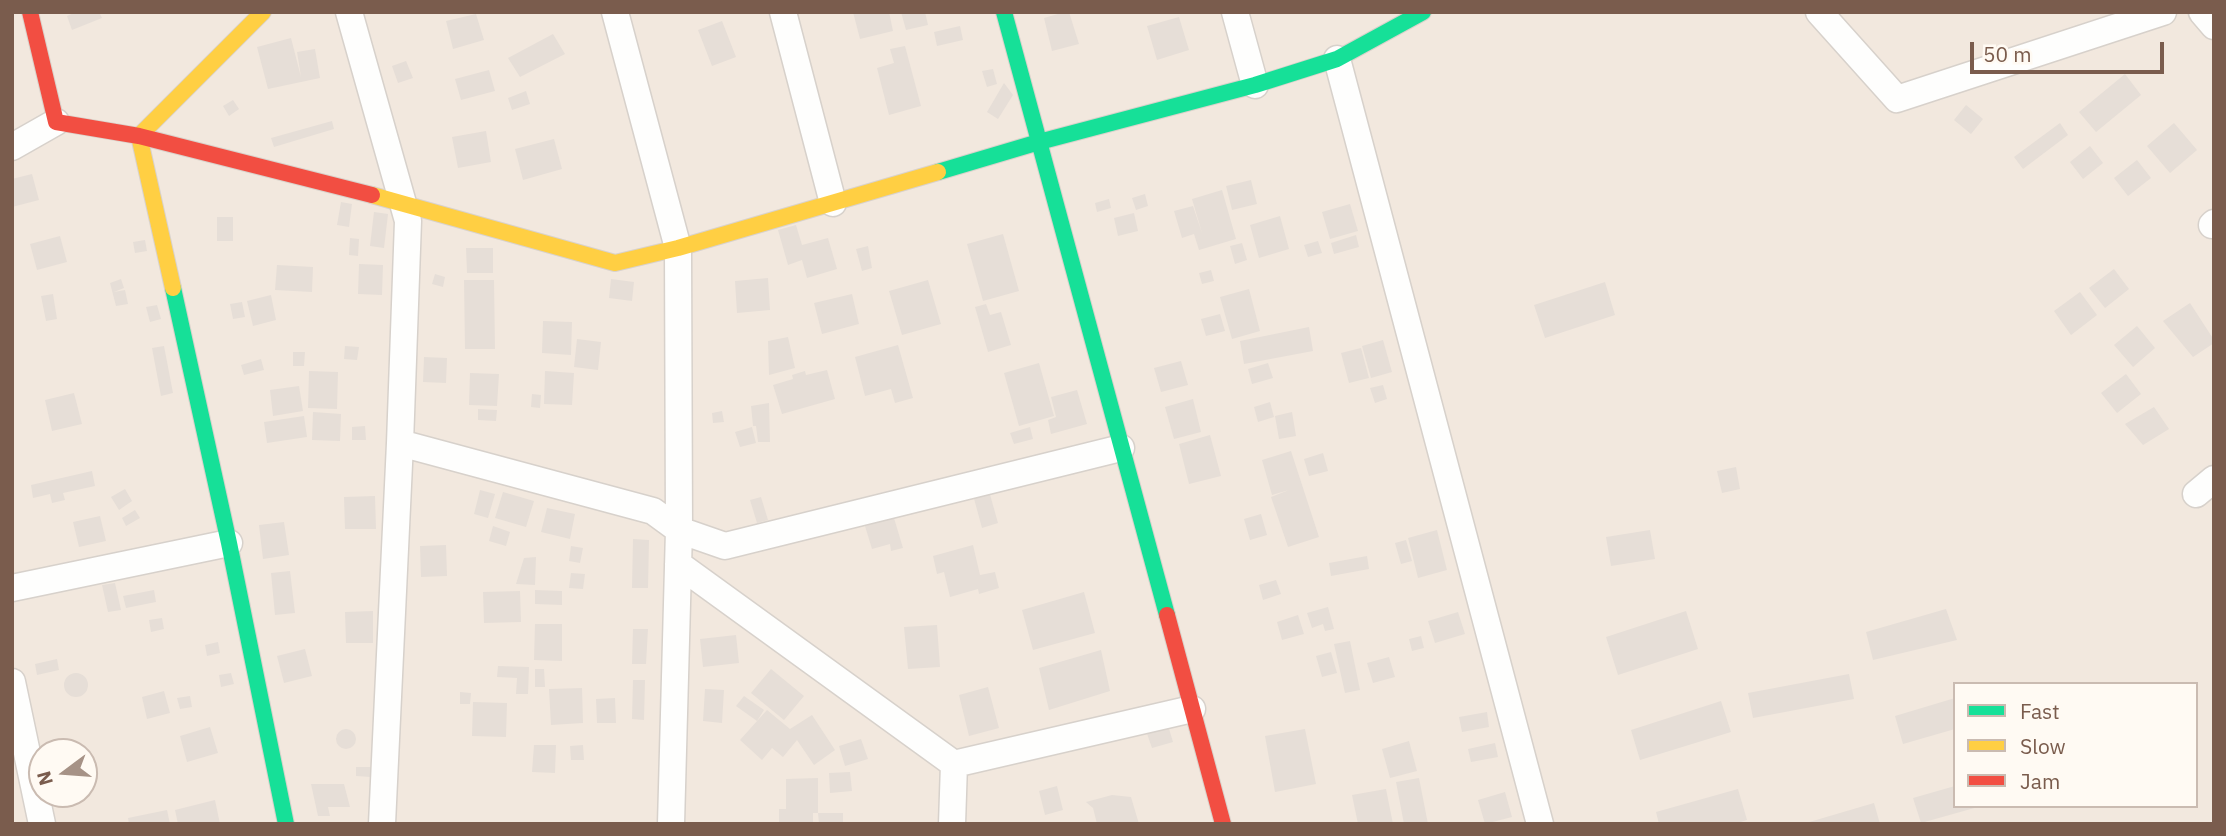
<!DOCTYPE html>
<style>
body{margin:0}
#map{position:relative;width:2226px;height:836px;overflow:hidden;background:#f9f5f0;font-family:"IBM Plex Sans",sans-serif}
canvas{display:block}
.frame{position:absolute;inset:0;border:14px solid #7a5c4d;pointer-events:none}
.legend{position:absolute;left:1953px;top:682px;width:245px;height:126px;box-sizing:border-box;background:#fffaf3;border:2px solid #cabbb1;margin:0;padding:9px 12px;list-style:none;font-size:21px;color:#7a5c4d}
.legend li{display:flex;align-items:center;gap:14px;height:35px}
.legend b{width:35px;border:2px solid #cabbb1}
.north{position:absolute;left:28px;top:738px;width:70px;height:70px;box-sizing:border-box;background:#fffaf3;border:2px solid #cabbb1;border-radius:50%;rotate:254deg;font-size:19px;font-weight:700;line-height:28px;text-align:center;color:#7a5c4d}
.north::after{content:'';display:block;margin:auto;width:24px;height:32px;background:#a69286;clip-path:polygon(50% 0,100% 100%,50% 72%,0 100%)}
.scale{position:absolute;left:1970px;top:42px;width:194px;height:32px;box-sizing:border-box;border:4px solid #7a5c4d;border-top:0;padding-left:9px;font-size:21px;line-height:24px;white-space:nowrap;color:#7a5c4d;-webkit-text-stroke:5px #fffaf3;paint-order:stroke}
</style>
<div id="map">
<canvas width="2226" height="836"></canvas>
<div class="frame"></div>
<ul class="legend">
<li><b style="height:9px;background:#16e098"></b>Fast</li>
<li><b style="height:9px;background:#ffcf43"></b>Slow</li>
<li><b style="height:9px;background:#f24e42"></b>Jam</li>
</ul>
<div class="north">N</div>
<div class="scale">50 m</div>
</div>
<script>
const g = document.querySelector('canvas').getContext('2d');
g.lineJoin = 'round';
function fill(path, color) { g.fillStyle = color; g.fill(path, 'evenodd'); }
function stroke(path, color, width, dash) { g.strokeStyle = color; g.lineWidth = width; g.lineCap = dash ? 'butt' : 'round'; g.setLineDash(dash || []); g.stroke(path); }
fill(new Path2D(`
 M12 12H2214V824H12ZM1955 684H2196V806H1955ZM42 752H84V794H42Z`), '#f2e8de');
fill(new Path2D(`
 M76 12H99L102 18 72 30 67 16Z
 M853 12H889L893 31 860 39Z
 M901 12H925L928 25 906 30Z
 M1065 12H1069L1079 44 1052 51 1044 18Z
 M476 14 484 40 453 49 446 21Z
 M1179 17 1189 50 1157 60 1147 26Z
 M722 21 736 57 712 66 698 30Z
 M960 26 963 40 937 46 934 32Z
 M553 34 565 54 520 77 508 58Z
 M291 38 301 77 297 52 315 49 320 78 268 89 257 47Z
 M905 46 921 106 889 115 877 68 894 63 890 49Z
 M406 61 413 78 398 83 392 66Z
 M993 69 997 84 987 87 982 71Z
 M489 70 495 91 461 100 455 79Z
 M2125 74 2141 95 2096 132 2079 112Z
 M1004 83 1013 95 998 119 987 112Z
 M526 91 530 104 512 110 508 98Z
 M233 100 239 109 229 116 223 106Z
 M1966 105 1983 119 1971 134 1954 120Z
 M332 121 334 129 274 147 271 138Z
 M2060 123 2068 135 2023 169 2014 157Z
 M2174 123 2197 150 2170 173 2147 146Z
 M486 131 491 162 458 168 452 137Z
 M554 139 562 169 523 180 515 149Z
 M2090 146 2103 163 2083 179 2070 162Z
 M2137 160 2151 178 2128 196 2114 178Z
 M32 174 39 200 12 207V179Z
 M1251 180 1257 204 1232 210 1226 186Z
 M1222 190 1236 239 1199 250 1194 234 1182 238 1174 211 1193 206 1202 233 1192 199Z
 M1145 194 1148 206 1136 210 1132 198Z
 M1109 199 1111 208 1097 212 1095 203Z
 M341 202 352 204 349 227 337 225Z
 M1350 204 1358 231 1330 239 1322 212Z
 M374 212 388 214 384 248 370 246Z
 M1134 213 1138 231 1118 236 1114 218Z
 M1280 216 1289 249 1259 258 1250 225Z
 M217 217H233V241H217Z
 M796 225 802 245 828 238 837 269 807 278 802 260 788 265 778 230Z
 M1003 234 1019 291 983 301 967 244Z
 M1356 235 1359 247 1334 254 1331 243Z
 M60 236 67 262 37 270 30 244Z
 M350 238 359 239 358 256 349 255Z
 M145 240 147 251 135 253 133 242Z
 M1318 241 1322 253 1308 257 1304 245Z
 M1242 243 1247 260 1235 264 1230 246Z
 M868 246 872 268 862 271 856 249Z
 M466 248H493V273H467Z
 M359 264 383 265 382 295 358 294Z
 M277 265 313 267 312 292 275 290Z
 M2114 269 2129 289 2105 308 2089 288Z
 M1211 270 1214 281 1202 284 1199 273Z
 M435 274 445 277 443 287 432 284Z
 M768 278 770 310 737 313 735 281Z
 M121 279 124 288 114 292 125 290 128 304 116 306 110 283Z
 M611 279 634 282 632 301 609 298Z
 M464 280H494L495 349H465Z
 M928 280 941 324 902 335 889 291Z
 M1605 282 1615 315 1545 338 1534 305Z
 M1249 289 1260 331 1232 339 1220 297Z
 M2080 292 2097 315 2071 335 2054 311Z
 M53 294 57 319 46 321 41 296Z
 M852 294 859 324 822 334 814 303Z
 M271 295 276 320 253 326 247 301Z
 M242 302 245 317 233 319 230 304Z
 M2190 303 2214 340V343L2193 357 2163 321Z
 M986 304 990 315 1001 312 1011 345 988 352 975 307Z
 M157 305 161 319 150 322 146 307Z
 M1220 314 1225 331 1206 336 1201 319Z
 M543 321 572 322 571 355 542 353Z
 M2137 326 2155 348 2133 367 2114 345Z
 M1309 327 1313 351 1244 364 1240 341Z
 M788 337 795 368 769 375 768 341Z
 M577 339 601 342 598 370 574 367Z
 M1383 340 1392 372 1371 378 1362 346Z
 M898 345 913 398 895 403 891 389 865 396 855 357Z
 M164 346 173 393 161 396 152 348Z
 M345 346 359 347 357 360 344 359Z
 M1361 348 1369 378 1349 383 1341 353Z
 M293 352H305L304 366H293Z
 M424 357 447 358 446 383 423 382Z
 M261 359 264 370 244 375 241 365Z
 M1181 361 1188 385 1161 392 1154 368Z
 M1039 363 1054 416 1019 426 1004 373Z
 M1268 363 1273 378 1252 384 1248 369Z
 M827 370 835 399 782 414 773 385 793 379 792 375 805 371 806 375Z
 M309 371 338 372 337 409 308 408Z
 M545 371 574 373 572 405 544 404Z
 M470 373 499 374 497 406 469 405Z
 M2126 374 2141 394 2117 413 2101 393Z
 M1383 385 1387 399 1375 403 1370 388Z
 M299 386 303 411 273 416 270 390Z
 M1077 390 1087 424 1051 434 1048 420 1056 417 1051 397Z
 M74 393 82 424 52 431 45 400Z
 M532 394 541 395 540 408 531 407Z
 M1193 399 1201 432 1174 439 1165 407Z
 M1270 402 1274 417 1258 422 1254 407Z
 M769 403 770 442H758L756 426H753L751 406Z
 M2154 407 2169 429 2143 445 2125 424Z
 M478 409 497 410 496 421 478 420Z
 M722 411 724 422 713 423 712 413Z
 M313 412 341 414 340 441 312 440Z
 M1292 412 1296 436 1279 439 1275 416Z
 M304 416 307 437 267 443 264 422Z
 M365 426 366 440H352V427Z
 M752 427 756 443 740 447 735 432Z
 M1030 427 1033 439 1014 444 1010 433Z
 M1210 435 1221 476 1189 484 1179 444Z
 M1291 451 1319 537 1288 547 1271 497 1289 490 1272 495 1262 460Z
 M1323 453 1328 471 1309 476 1304 459Z
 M1736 467 1740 489 1722 493 1717 471Z
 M92 471 95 486 63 493 65 500 52 503 50 494 33 498 31 485Z
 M125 489 132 501 119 510 111 497Z
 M480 490 495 494 488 518 474 514Z
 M989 491 998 523 982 528 973 495Z
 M503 492 534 501 526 527 495 518Z
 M375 496 376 529H345L344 497Z
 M761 497 768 520 757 523 750 500Z
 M547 508 575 514 570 539 541 532Z
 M135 510 140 518 126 526 122 518Z
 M1261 514 1267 535 1250 540 1244 519Z
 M100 516 106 541 79 547 73 522Z
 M894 518 903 548 891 551 890 544 872 549 865 526Z
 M284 522 289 555 263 559 259 525Z
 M493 526 510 532 506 546 489 541Z
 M1437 530 1447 570 1418 578 1408 538Z
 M1650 530 1655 559 1611 566 1606 537Z
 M633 539 649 540 648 588H632Z
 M1406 540 1412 561 1401 564 1395 543Z
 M446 545 447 576 421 577 420 546Z
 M973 545 980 575 995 572 999 588 979 594 978 589 950 597 944 572 937 574 933 556Z
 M571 546 583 548 580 563 569 561Z
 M1367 556 1369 569 1331 576 1329 563Z
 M536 557 535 585 516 584 524 558Z
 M290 571 295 613 275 615 271 573Z
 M571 573 585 574 583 589 569 588Z
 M1276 580 1281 594 1263 600 1259 585Z
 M115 583 121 610 108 612 102 585Z
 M154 590 156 602 126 608 123 596Z
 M535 590 562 591V605L535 604Z
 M520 591 521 622 484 623 483 592Z
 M1084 592 1095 633 1033 650 1022 610Z
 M1328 607 1334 629 1325 631 1323 624 1312 628 1307 613Z
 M1946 609 1957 640 1873 660 1866 632Z
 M373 611V643H346L345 612Z
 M1686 611 1698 649 1618 675 1606 637Z
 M1458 612 1465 634 1435 643 1428 621Z
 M1298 615 1304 634 1282 640 1277 622Z
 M162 618 164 629 151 632 149 620Z
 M535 624H562V661L534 660Z
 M937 625 940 667 908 669 904 627Z
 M633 629H648L646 664H632Z
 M736 635 739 663 703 667 700 639Z
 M1421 636 1424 648 1412 651 1409 639Z
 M1350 641 1360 690 1345 693 1334 644Z
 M218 642 220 653 207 656 205 645Z
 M305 649 312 676 284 683 277 656Z
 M1101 650 1110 691 1049 710 1039 668Z
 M1331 652 1337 673 1322 677 1316 656Z
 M1389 657 1395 677 1373 683 1367 663Z
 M57 659 59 670 37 675 35 664Z
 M498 666 529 667 528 694H516L517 678 497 677Z
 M535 669H544L545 687H535Z
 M771 669 804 696 784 720 751 693Z
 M64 685a12 12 0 1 1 24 0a12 12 0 1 1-24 0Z
 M231 673 234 684 221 687 219 675Z
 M1849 674 1854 699 1753 718 1748 693Z
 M633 680H645L644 720 632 719Z
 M988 687 999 728 969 736 959 695Z
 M582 688 583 723 551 725 549 689Z
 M705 689 724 690 722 723 703 721Z
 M164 691 170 713 147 719 142 697Z
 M460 692 471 693 470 704H460Z
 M190 696 192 707 180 709 177 698Z
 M744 696 764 710 757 721 736 706Z
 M615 698 616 723H597L596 699Z
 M1955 698V729L1903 744 1895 716Z
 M1721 701 1731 732 1640 760 1631 730Z
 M473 702 507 703 506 737 472 736Z
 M767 710 790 729 812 715 835 750 814 765 797 740 783 757 772 748 762 760 740 740Z
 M1487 712 1489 727 1462 732 1459 717Z
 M1167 722 1173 742 1152 748 1145 728Z
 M210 727 218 753 187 762 180 736Z
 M336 739a10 10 0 1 1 20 0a10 10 0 1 1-20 0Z
 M1305 729 1316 784 1275 792 1265 736Z
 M861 739 868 759 845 766 839 746Z
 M1409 741 1417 771 1390 778 1382 749Z
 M1495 743 1498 757 1471 762 1468 749Z
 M534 745H556L555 773 532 772Z
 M583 745 584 760H571L570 746Z
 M356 767H371V777L356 776Z
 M850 772 852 791 830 793 829 773Z
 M818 778V813H813V824H779V809H786V779Z
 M1419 778 1428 824H1404L1396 782Z
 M311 784H344L350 807H328L330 816H318Z
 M1057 786 1063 810 1045 815 1039 791Z
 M1955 786V806L1978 807 1921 823 1913 798Z
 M1386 789 1393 824H1358L1352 795Z
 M1738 789 1747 820 1734 824H1659L1656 812Z
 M1505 792 1512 817 1485 824 1478 800Z
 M1112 795 1131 797 1139 824H1097L1093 808 1086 802Z
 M215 800 220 824H178L175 810Z
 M1874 803 1880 824H1806V823Z
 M167 810 170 824H129L128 818Z
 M818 813H843V824H819Z`), '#e6ded7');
const street = new Path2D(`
 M349 12 408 221 400 443 382 824
 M615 12 678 248 679 530 671 824
 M783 12 833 203
 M1235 12 1255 85
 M1819 12 1897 99 2163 12
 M2202 12 2214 26
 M1337 59 1540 824
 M12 147 56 122
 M2212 225 2214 223
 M400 443 653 511 679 530 725 546 1121 448
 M2196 494 2214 479
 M678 564 954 764
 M12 588 229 543
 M12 682 42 824
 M952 824 954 764 1192 709`);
const fast = new Path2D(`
 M1004 12 1167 615
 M938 172 1039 142 1255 85 1337 59 1423 12
 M173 288 229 543 286 824`);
const slow = new Path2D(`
 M372 195 615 263 678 248 938 172
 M173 288 139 136 263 12`);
const jam = new Path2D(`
 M30 12 56 122 139 136 372 195
 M1167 615 1223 824`);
stroke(street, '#d7d1cb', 29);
stroke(fast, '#d9d2cb', 18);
stroke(slow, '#d9d2cb', 18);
stroke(jam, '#d9d2cb', 18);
stroke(street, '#fefefd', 26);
stroke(fast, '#16e098', 16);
stroke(slow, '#ffcf43', 16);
stroke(jam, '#f24e42', 16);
</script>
